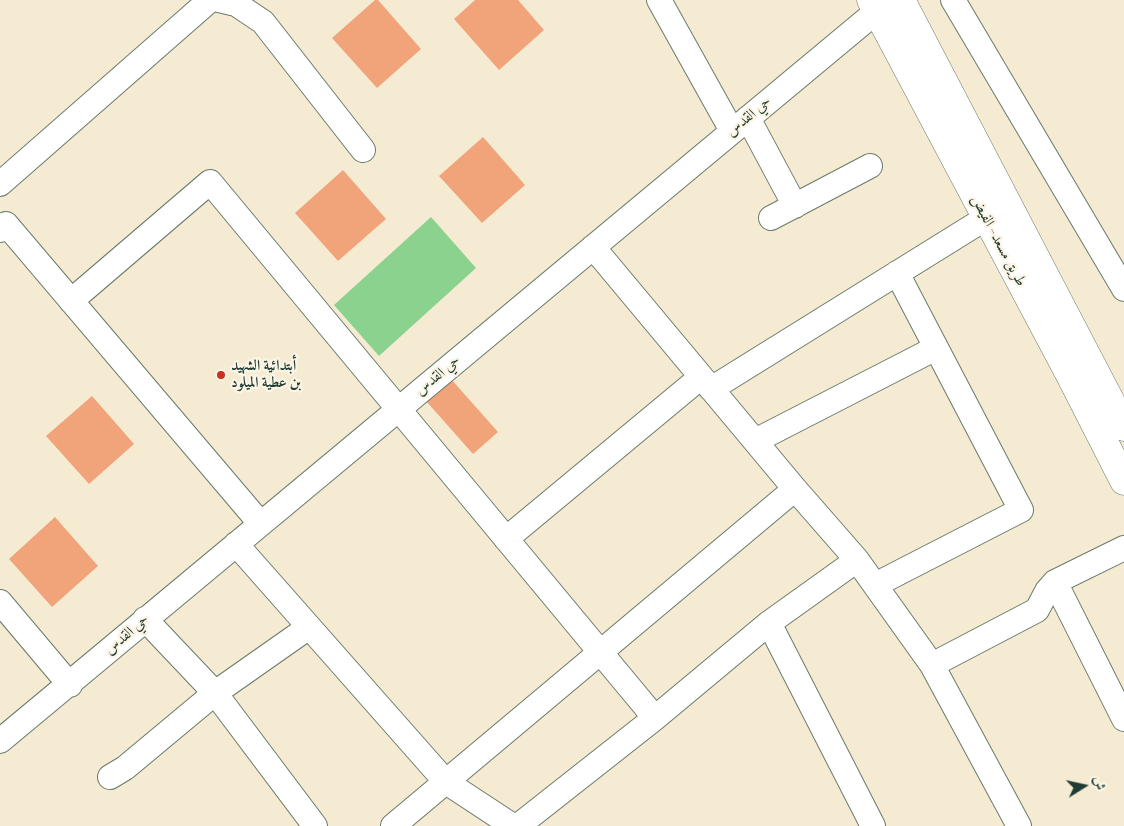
<!DOCTYPE html>
<meta charset="utf-8">
<style>
body{margin:0}
#map{position:relative;width:1124px;height:826px;overflow:hidden;background:#f4ebd2;font-family:"IM FELL French Canon",Amiri,serif}
canvas{display:block}
.north{position:absolute;left:1059px;top:761px;width:50px;height:50px;-webkit-text-stroke:4px #fcf5e5;paint-order:stroke;rotate:80deg;font-size:14px;font-weight:700;line-height:20px;text-align:center;color:#1f3d34}
.north::after{content:'';display:block;margin:auto;width:18px;height:22px;background:#1f3d34;clip-path:polygon(50% 0,100% 100%,50% 72%,0 100%)}
</style>
<div id="map">
<canvas width="1124" height="826"></canvas>
<div class="north">ش</div>
</div>
<script>
const g = document.querySelector('canvas').getContext('2d');
g.lineJoin = 'round';
function fill(path, color) { g.fillStyle = color; g.fill(path, 'evenodd'); }
function stroke(path, color, width, dash) { g.strokeStyle = color; g.lineWidth = width; g.lineCap = dash ? 'butt' : 'round'; g.setLineDash(dash || []); g.stroke(path); }
function label(font, color, halo, rows, align = 'center') {
  g.font = font + ' "IM FELL French Canon",Amiri,serif'; g.lineWidth = 4.5; g.setLineDash([]); g.textBaseline = 'middle'; g.strokeStyle = halo; g.fillStyle = color; for (const [text, x, y, turn = 0] of rows) {
    g.save(); g.translate(x, y); g.rotate((+turn || 0) * Math.PI / 180); g.textAlign = isNaN(turn) ? turn : align; if (halo) g.strokeText(text, 0, 0); g.fillText(text, 0, 0); g.restore();
  }
}
fill(new Path2D(`
 M431 217 476 268 379 356 334 305Z`), '#8ad28d');
fill(new Path2D(`
 M375 0H378L421 49 377 88 332 38Z
 M475 0H518L544 30 499 70 454 19Z
 M483 137 525 185 482 223 439 176Z
 M343 170 386 219 338 261 295 213Z
 M451 379 498 432 473 454 426 401Z
 M92 396 134 444 89 484 46 436Z
 M55 517 98 566 52 607 9 559Z`), '#f1a47a');
const minor = new Path2D(`
 M219 0 236 4 263 22 363 150
 M659 0 732 131
 M953 0 1124 289
 M748 118 795 206
 M0 184 210 0
 M771 218 870 166
 M0 230 6 224 260 523
 M71 301 210 182 655 718
 M711 389 986 218
 M755 441 936 348
 M795 489 857 560 932 665 1019 826
 M506 539 701 377
 M236 544 446 782 513 826
 M1055 582 1124 719
 M875 585 1021 510 897 273
 M0 602 70 685
 M145 619 215 693 315 826
 M769 623 873 826
 M932 665 1037 610 1047 591 1055 582 1124 548
 M0 741 877 11 893 5
 M110 777 125 768 215 693 309 627
 M393 826 795 489 593 247
 M518 826 655 718 769 623 857 560`);
const major = new Path2D(`
 M871 0 1070 375 1124 481
 M901 0 1124 427`);
stroke(minor, '#6a7a6b', 26);
stroke(major, '#6a7a6b', 29);
stroke(minor, '#fff', 24);
stroke(major, '#fff', 28);
for (const [x, y, r, color] of [
 [221,375,5,"#c8321e"]
]) { const dot = new Path2D(); dot.arc(x, y, r, 0, 2 * Math.PI); g.fillStyle = color; g.fill(dot); stroke(dot, '#fcf5e5', 2); }
label('15px', '#1f3d34', '#fcf5e5', [
 ["حي القدس",749,117,-40],
 ["طريق مسعد - الفيض",998,241,62],
 ["حي القدس",438,376,-40],
 ["حي القدس",127,635,-41]
]);
label('bold 15px', '#1f3d34', '#fcf5e5', [
 ["أبتدائية الشهيد",231,366],
 ["بن عطية الميلود",231,383]
], 'left');
</script>
